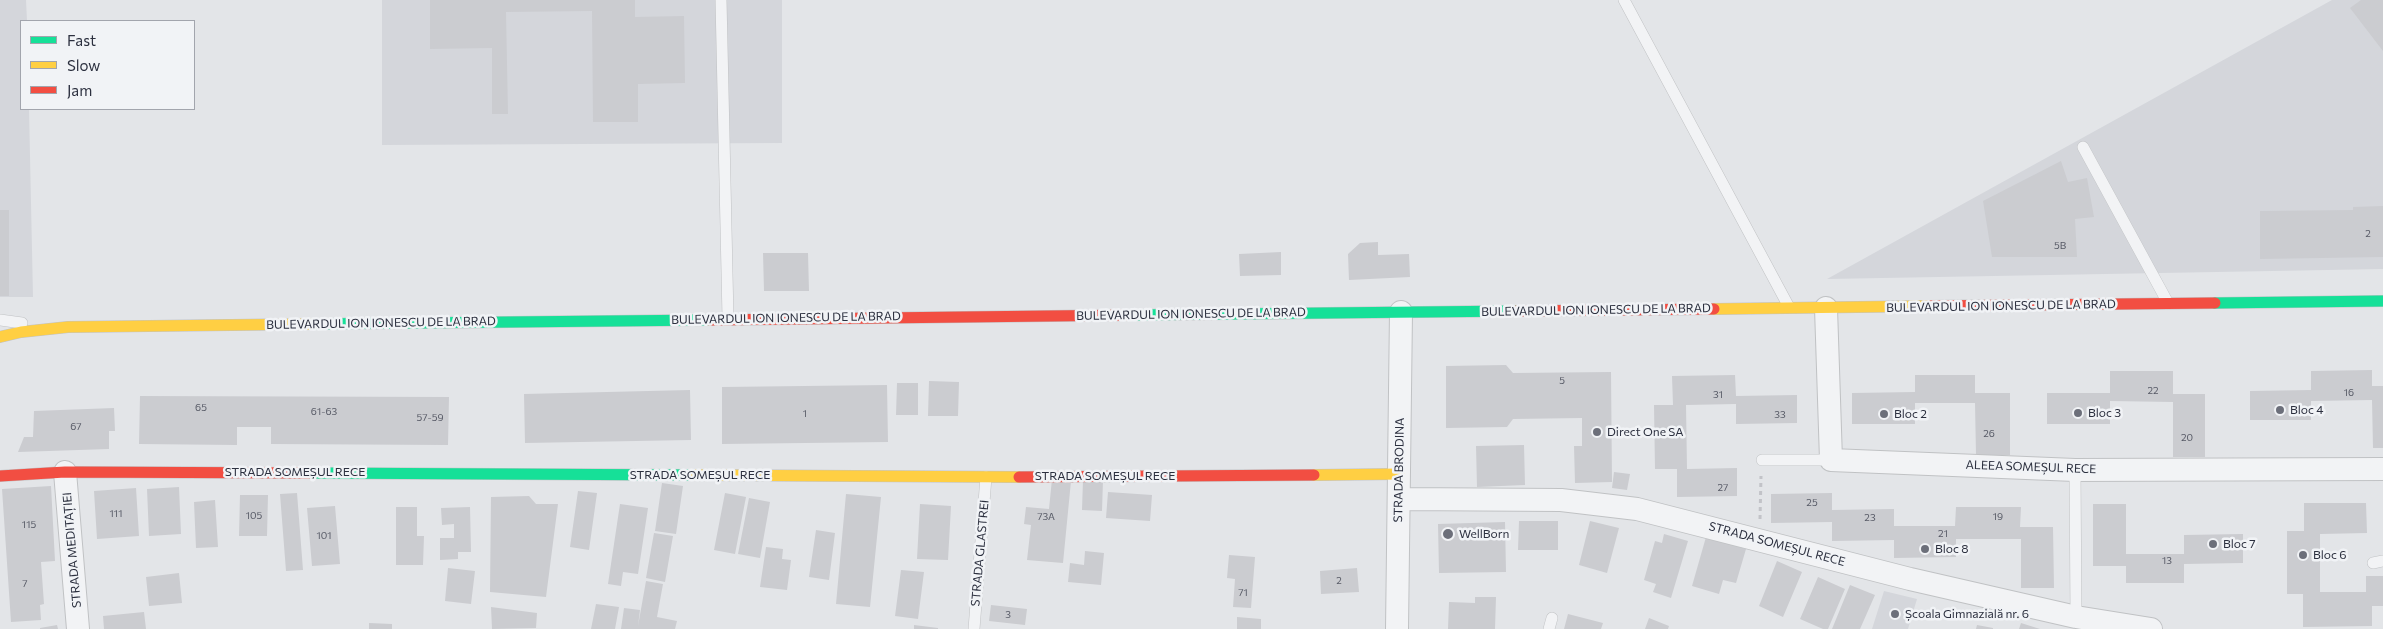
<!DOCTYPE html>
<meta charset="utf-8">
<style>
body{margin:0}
#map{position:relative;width:2383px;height:629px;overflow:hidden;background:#e3e5e8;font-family:Commissioner,sans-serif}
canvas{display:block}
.legend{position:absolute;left:20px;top:20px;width:175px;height:90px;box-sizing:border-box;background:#f1f3f6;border:1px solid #a2a5ad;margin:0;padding:6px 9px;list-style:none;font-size:15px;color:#2c303f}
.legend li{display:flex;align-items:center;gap:10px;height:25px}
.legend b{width:25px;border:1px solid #a2a5ad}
</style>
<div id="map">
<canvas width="2383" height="629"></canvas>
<ul class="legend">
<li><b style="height:6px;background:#16e098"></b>Fast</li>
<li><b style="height:6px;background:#ffcf43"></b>Slow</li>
<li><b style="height:6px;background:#f24e42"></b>Jam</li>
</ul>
</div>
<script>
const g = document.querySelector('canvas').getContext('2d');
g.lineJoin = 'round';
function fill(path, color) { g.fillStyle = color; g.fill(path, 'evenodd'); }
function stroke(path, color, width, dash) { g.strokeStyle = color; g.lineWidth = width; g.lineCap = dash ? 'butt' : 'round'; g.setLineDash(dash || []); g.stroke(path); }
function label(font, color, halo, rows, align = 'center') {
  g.font = font + ' Commissioner,sans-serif'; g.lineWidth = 5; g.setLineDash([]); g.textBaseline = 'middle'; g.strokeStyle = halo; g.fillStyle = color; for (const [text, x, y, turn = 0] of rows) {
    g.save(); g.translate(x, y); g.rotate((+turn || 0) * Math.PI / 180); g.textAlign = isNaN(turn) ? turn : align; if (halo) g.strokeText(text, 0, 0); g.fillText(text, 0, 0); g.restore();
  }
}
fill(new Path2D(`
 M0 0H26L27 21H21V109H29L33 297H0Z
 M382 0H782V143L382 145Z
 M2332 0H2383V269L1827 279Z
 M1884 591 1917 599 1908 629H1872Z`), '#d4d6db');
fill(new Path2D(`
 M430 0H635V17L684 16 685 83 638 84V122H593L592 11 506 12 508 114H492V48L430 49Z
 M2361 0H2383V51L2350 8Z
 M2061 161 2068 182 2087 178 2094 217 2075 219 2077 257H1992L1983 201Z
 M2383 206V257L2260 259V211L2353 210V207Z
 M0 210H9V296H0Z
 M1378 242V255L1409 254 1410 277 1349 280 1348 254 1360 243Z
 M1281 252V275L1240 276 1239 254Z
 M763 253H808L809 291H764Z
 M1506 365 1513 373 1611 372 1612 482 1575 483 1574 446H1582V418L1513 419 1507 427 1446 428V366Z
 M2372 370V386H2383V448H2373L2372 400 2311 401V420H2250V391L2311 390V371Z
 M2110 371H2173V394H2205V457H2173V402L2110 401V424H2047V393H2110Z
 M1735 375 1736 396 1797 395V423L1736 424V404L1686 405 1687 469 1737 468V496L1677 497V469H1655L1654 405H1673L1672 376Z
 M1915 375H1975V393H2010V455H1976L1975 403H1915V424H1852V393L1915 392Z
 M929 381 959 382 958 416H928Z
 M897 383H918V415H896Z
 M887 385 888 442 722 444V387Z
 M690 390 691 440 525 443 524 394Z
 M140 396 449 397 448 445 271 444V427H237V445L139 444Z
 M114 408 115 431H109V449L18 452 24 437H33L34 411Z
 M1524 445 1525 485 1477 487 1476 446Z
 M1614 472 1630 474 1627 490 1612 488Z
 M1052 479 1071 481 1063 563 1027 560 1031 525 1024 524 1026 507 1049 509Z
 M1083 480H1103L1102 511 1082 510Z
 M662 483 683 486 676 534 655 531Z
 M51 486 55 561 41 562 44 604 40 605 41 620 11 622 2 489Z
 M179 487 181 534 149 536 147 489Z
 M136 488 139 536 97 539 94 491Z
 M578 491 597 493 589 550 570 547Z
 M1108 492 1152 495 1150 521 1106 518Z
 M297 493 303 570 286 571 280 494Z
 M725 493 746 497 735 554 714 550Z
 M1832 493V510L1894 509V526H1955L1956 507H2021L2020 527H2053L2054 588H2021V539H1956V557L1894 558V540L1832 541V522L1771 523V494Z
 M846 494 881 497 870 607 836 604Z
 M240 495H268L267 536H239Z
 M529 496 536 504H558L546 597 490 592 491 497Z
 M749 498 770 502 760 558 738 554Z
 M215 500 218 547 196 548 194 502Z
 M2304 503H2366L2367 533 2320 534V592H2366V576H2383V606H2372V626L2303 627V594H2287V531H2304Z
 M620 504 648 508 638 574 623 572 621 586 608 584Z
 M920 504 951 506 948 560 917 559Z
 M2093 504H2126V554H2184V535L2243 534V563L2184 564V583H2126V566H2093Z
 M335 506 340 564 312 566 307 508Z
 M396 507H417V536H424L423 565H396Z
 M470 507 471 552H458V559L440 560V538H454V524L442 525 441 508Z
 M1519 521H1558V550H1518Z
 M1590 521 1619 528 1607 573 1579 565Z
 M1505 522 1506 572 1439 573 1438 524Z
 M816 530 835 533 829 580 809 577Z
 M654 533 673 536 665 582 646 578Z
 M1664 534 1688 541 1671 598 1653 592 1656 584 1644 580 1655 541 1662 543Z
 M1706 537 1746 549 1736 583 1723 580 1719 594 1692 586Z
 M766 547 783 549 782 559 791 560 787 590 760 587Z
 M1085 551 1104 553 1101 585 1068 582 1070 563 1084 565Z
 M1229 555 1255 557 1251 608 1233 607 1235 579 1227 578Z
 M1777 561 1802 572 1783 617 1759 606Z
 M448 568 475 571 471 604 445 601Z
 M1357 568 1359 592 1321 594 1320 571Z
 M901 570 924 572 918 619 895 616Z
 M179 573 182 603 149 606 146 577Z
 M1818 577 1845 589 1828 629H1823L1800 619Z
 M646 581 663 584 657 617 677 621 675 629H621L624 608 640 610 638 626Z
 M1850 585 1875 595 1860 629H1832Z
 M1475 597H1496L1495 629H1448L1449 602 1475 603Z
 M596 604 619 607 615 629H591Z
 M991 605 1027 609 1025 625 989 621Z
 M491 607 537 613 536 628 492 629Z
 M144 612 146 629H104L103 616Z
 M1568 614 1603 623 1601 629H1564Z
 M1237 617 1261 619V629H1237Z
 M1649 618 1669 626 1668 629H1645Z
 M369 623 392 624V629H369Z
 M2021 623 2040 629H2019Z
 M57 625 58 629H40V628Z
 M914 625 938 628V629H914Z
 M1977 625 1993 628V629H1976Z`), '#cbccd0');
const lane = new Path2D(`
 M721 0 728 318
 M1624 0 1789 307
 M2083 147 2168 303
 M0 320 22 323
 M1762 460H1831
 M2075 470 2076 617
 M2373 563 2383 561
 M974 629 986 477
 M1549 629 1552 618`);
const street = new Path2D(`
 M1826 308 1831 460 2075 470 2383 469
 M65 472 78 629
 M1399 499 1561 500 1637 509 1910 579 2076 617 2151 629
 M1397 629 1401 312`);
const fast = new Path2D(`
 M2215 303 2383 301
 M1135 315 1516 311
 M312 324 709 320
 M310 473 691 475`);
const slow = new Path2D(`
 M1714 309 1929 306
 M0 337 21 332 68 327 312 324
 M691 475 1019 477
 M1314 475 1399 474`);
const jam = new Path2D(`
 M1929 306 2215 303
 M1516 311 1714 309
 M709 320 1135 315
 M0 476 65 472 310 473
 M1019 477 1314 475`);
stroke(lane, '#c0c2c4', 12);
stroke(street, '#c0c2c4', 24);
stroke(fast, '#c0c2c4', 12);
stroke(slow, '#c0c2c4', 12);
stroke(jam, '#c0c2c4', 12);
stroke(new Path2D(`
 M1760 519 1761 476`), '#c2c3c8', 3, [4, 4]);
stroke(lane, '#f2f3f5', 11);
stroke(street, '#f2f3f5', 22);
stroke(fast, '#16e098', 11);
stroke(slow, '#ffcf43', 11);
stroke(jam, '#f24e42', 11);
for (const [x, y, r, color] of [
 [2280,410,5,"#6c6f7a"],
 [2078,413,5,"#6c6f7a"],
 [1884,414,5,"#6c6f7a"],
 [1597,432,5,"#6c6f7a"],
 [1448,534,6,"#6c6f7a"],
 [2213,544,5,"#6c6f7a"],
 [1925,549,5,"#6c6f7a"],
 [2303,555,5,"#6c6f7a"],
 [1895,614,5,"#6c6f7a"]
]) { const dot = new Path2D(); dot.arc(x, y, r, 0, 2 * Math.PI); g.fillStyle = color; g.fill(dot); stroke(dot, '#f1f3f6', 2); }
label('10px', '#565965', null, [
 ["2",2368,234],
 ["5B",2060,246],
 ["5",1562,381],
 ["22",2153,391],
 ["16",2349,393],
 ["31",1718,395],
 ["65",201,408],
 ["61-63",324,412],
 ["1",805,414],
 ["33",1780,415],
 ["57-59",430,418],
 ["67",76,427],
 ["26",1989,434],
 ["20",2187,438],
 ["27",1723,488],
 ["25",1812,503],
 ["111",116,514],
 ["105",254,516],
 ["73A",1046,517],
 ["19",1998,517],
 ["23",1870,518],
 ["115",29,525],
 ["21",1943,534],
 ["101",324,536],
 ["13",2167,561],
 ["2",1339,581],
 ["7",25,584],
 ["71",1243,593],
 ["3",1008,615]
]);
label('12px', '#2c303f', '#f1f3f6', [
 ["BULEVARDUL ION IONESCU DE LA BRAD",2001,306,-1],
 ["BULEVARDUL ION IONESCU DE LA BRAD",1596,310,-1],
 ["BULEVARDUL ION IONESCU DE LA BRAD",1191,314,-1],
 ["BULEVARDUL ION IONESCU DE LA BRAD",786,318,-1],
 ["BULEVARDUL ION IONESCU DE LA BRAD",381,323,-1],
 ["ALEEA SOMEȘUL RECE",2031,467,2],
 ["STRADA BRODINA",1399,470,-89],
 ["STRADA SOMEȘUL RECE",295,472],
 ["STRADA SOMEȘUL RECE",700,475],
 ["STRADA SOMEȘUL RECE",1105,476],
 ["STRADA SOMEȘUL RECE",1777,544,15],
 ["STRADA MEDITAȚIEI",72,550,-95],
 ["STRADA GLASTREI",980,553,-85]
]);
label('12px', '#2c303f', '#f1f3f6', [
 ["Bloc 4",2290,410],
 ["Bloc 3",2088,413],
 ["Bloc 2",1894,414],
 ["Direct One SA",1607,432],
 ["WellBorn",1459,534],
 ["Bloc 7",2223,544],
 ["Bloc 8",1935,549],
 ["Bloc 6",2313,555],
 ["Școala Gimnazială nr. 6",1905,614]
], 'left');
</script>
